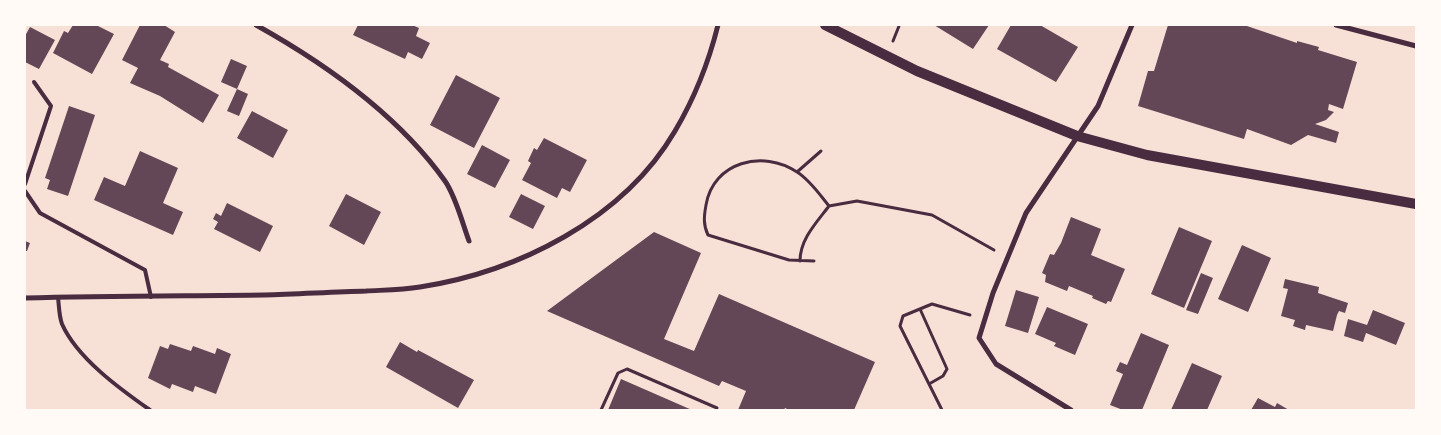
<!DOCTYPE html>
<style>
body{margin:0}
#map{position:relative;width:1441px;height:435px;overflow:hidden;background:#f7e1d7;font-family:"Fira Sans Condensed",sans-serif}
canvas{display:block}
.frame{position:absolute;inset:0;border:26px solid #fffaf5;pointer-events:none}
</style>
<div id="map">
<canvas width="1441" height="435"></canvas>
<div class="frame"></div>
</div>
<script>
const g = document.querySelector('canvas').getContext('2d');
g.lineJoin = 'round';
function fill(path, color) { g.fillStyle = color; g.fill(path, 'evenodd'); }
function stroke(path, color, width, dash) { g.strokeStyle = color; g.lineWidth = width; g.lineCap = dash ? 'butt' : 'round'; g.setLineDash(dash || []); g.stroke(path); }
fill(new Path2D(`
 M73 25H96L114 34 92 74 53 53 64 31 68 33Z
 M140 25H164L175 32 160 60 169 64 168 67 219 95 203 123 160 96 130 83 138 68 122 60Z
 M358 25H412L419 28 416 36 430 43 422 59 408 52 405 59 353 35Z
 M934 25H989L973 49Z
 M1011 25H1040L1078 47 1056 82 997 49Z
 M1168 25H1244L1297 43V41L1319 47 1318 50 1357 62 1343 109 1329 104 1328 110 1334 112 1326 120 1315 124 1339 132 1336 143 1308 135 1291 145 1247 129 1244 139 1138 106 1148 71H1154Z
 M30 27 55 40 39 69 25 62V36Z
 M231 59 247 66 237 89 248 94 239 116 227 111 237 89 221 82Z
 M456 75 500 98 474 148 430 125Z
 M69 106 95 115 68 196 47 189 50 180 45 178Z
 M252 111 288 130 273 158 237 138Z
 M544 138 587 160 570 192 562 188 557 198 522 180 531 163 528 161 534 148 537 150Z
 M482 145 510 160 495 188 467 174Z
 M140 151 178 168 163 203 183 212 173 235 94 200 104 177 125 186Z
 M346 194 381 212 364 245 329 226Z
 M521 194 545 206 533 229 509 217Z
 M227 203 273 226 260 252 214 229 218 222 213 219 216 213 221 216Z
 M1071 217 1101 229 1091 255 1125 269 1111 302 1108 301 1106 304 1092 298 1093 296 1069 286 1067 291 1045 282 1046 275 1042 273 1050 254 1054 255 1061 243Z
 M1179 227 1212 241 1184 308 1151 294Z
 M654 232 701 253 664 339 694 351 719 294 875 362 854 410H789L785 408 784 410H738L746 391 722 381 719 386 547 311Z
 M25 241 30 243 27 251H25Z
 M1242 245 1271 258 1248 312 1218 299Z
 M1201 273 1213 278 1198 314 1186 310Z
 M1285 279 1319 287 1318 293 1348 303 1345 313 1339 311 1337 315 1333 331 1306 325 1305 330 1293 326 1295 320 1281 316 1288 289 1283 288Z
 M1016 290 1039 297 1028 333 1005 326Z
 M1047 307 1088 324 1075 355 1054 346 1056 343 1035 334Z
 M1373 310 1405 323 1396 345 1366 333 1363 342 1344 336 1348 319 1367 325Z
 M1141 333 1169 345 1142 410H1123L1110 405 1123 374 1116 371 1120 362 1127 365Z
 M400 342 417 352 418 350 474 380 458 408 386 367Z
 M170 344 191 351 193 346 215 354 217 348 231 354 216 394 195 386 193 392 172 384 170 389 148 378 160 346 168 349Z
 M1192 363 1222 376 1207 410H1171Z
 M621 379 692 410H608Z
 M1258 398 1275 407 1277 403 1289 410H1251Z`), '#644757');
stroke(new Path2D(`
 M893 41 899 26
 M797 172 821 151
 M800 261C800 239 817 222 829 206L857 201 932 215 994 250
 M814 261 789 260 708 235C703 225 704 216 706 205 713 162 763 149 797 172 810 180 820 195 829 206
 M920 309 947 369 943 376 929 384
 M601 410 618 373 627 369 717 408
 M942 410 900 326 903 316 932 304 970 315`), '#4a2c40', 3);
stroke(new Path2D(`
 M25 184 51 106 34 82
 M25 191 40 213 145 270 151 297
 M58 297C59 306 59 316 62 324 77 358 120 389 150 410`), '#4a2c40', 4);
stroke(new Path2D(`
 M256 25C326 64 398 115 445 181 456 197 462 222 469 241
 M1336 25 1416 46
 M25 298C105 296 184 296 264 295 298 294 332 292 366 291 384 290 402 290 420 287 517 272 623 220 675 131 694 99 709 61 718 25
 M1071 410 996 364 979 338 993 293 1026 213 1098 106 1132 25`), '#4a2c40', 5);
stroke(new Path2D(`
 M825 25 917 71 1077 136 1147 155 1416 204`), '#4a2c40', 10);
</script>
